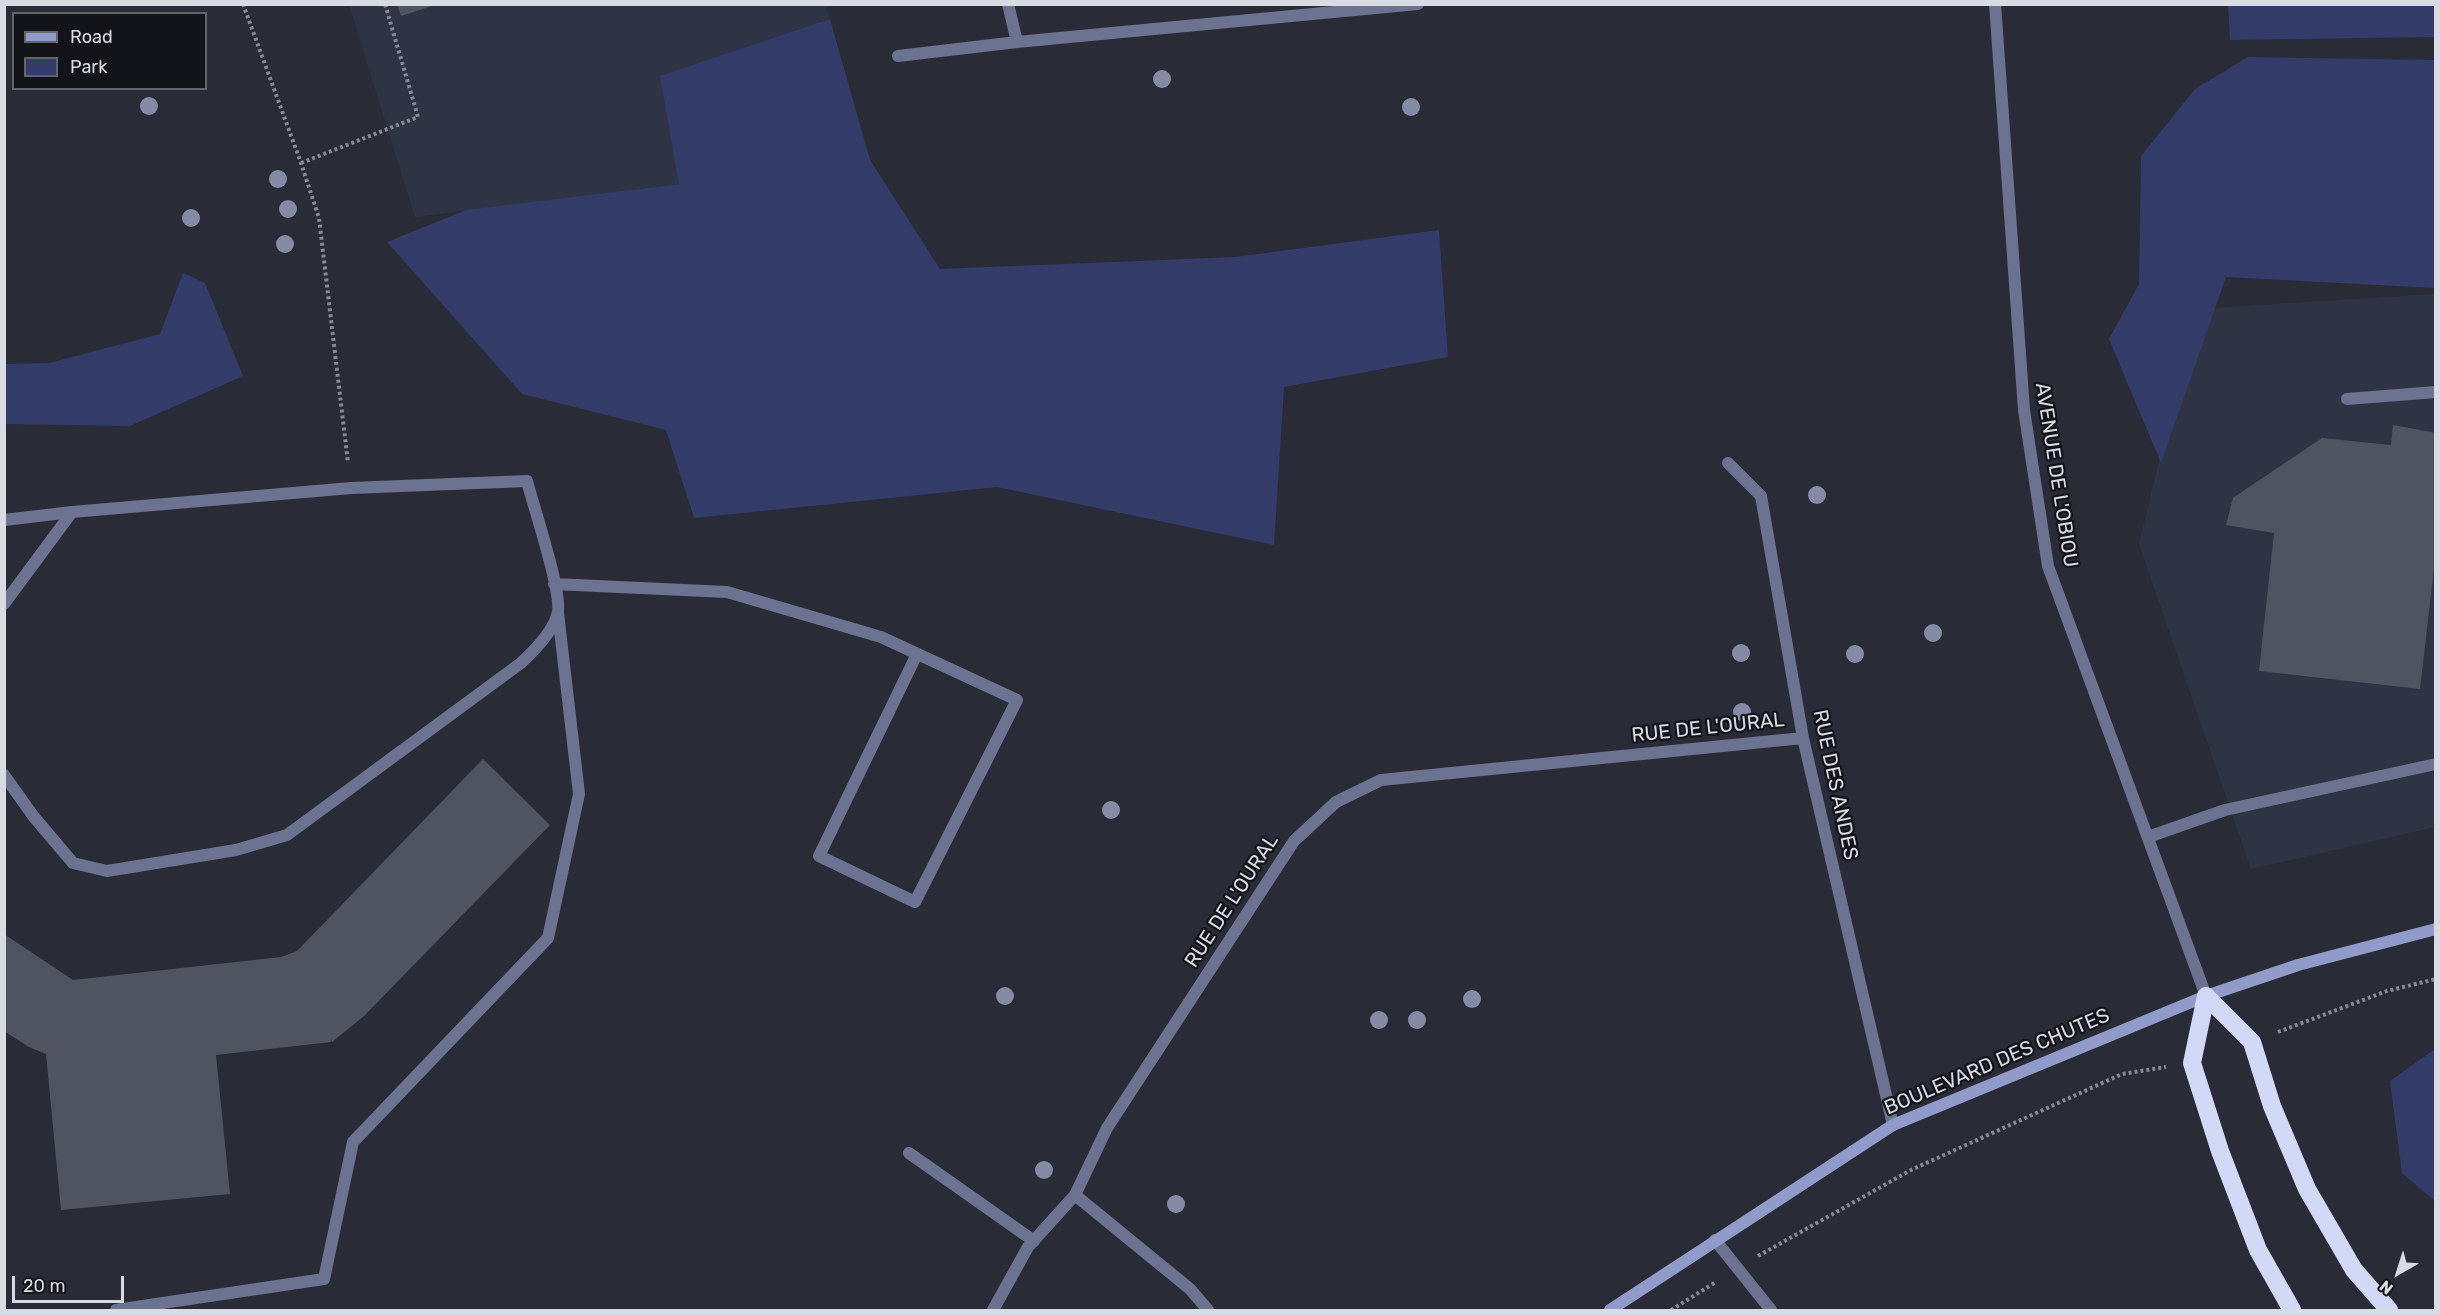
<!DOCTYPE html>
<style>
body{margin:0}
#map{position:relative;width:2440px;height:1315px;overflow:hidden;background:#292b37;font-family:Rubik,sans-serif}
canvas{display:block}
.frame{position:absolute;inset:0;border:6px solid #d9dbe3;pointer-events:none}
.legend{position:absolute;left:12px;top:12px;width:195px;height:78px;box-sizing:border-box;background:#131419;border:2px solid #62646a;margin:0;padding:8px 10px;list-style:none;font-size:18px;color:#d9dbe3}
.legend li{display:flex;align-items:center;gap:12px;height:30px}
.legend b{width:30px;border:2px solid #62646a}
.north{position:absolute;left:2368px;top:1243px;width:60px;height:60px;-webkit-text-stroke:4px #131419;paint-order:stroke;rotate:219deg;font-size:16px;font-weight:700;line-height:24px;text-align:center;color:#d9dbe3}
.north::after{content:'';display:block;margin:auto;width:21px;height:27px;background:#d9dbe3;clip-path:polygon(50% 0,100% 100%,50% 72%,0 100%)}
.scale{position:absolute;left:12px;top:1276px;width:112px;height:27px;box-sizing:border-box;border:3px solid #d9dbe3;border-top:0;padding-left:8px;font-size:18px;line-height:21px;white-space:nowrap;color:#d9dbe3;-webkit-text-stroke:4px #131419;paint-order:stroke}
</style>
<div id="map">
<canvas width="2440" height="1315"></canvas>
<div class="frame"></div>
<ul class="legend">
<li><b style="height:8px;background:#909bc9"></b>Road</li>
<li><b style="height:16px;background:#333b69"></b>Park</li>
</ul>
<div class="north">N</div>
<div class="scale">20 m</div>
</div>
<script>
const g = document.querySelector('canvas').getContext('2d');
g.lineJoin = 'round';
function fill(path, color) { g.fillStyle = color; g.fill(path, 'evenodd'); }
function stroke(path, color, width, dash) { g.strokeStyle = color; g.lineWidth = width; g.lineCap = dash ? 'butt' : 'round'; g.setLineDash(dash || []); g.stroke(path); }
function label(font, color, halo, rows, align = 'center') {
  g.font = font + ' Rubik,sans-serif'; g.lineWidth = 4.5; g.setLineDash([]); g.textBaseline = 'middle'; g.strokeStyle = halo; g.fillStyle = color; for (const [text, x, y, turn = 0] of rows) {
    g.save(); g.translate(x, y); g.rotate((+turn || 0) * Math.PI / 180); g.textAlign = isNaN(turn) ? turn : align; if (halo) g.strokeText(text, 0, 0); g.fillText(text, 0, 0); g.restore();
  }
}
fill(new Path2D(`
 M349 5H834L826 7 870 160 415 217Z
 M2435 294V827L2251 869 2139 544 2196 309Z`), '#2f3445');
fill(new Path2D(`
 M2228 5H2435V37L2230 40Z
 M830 19 870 160 940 269 1235 257 1439 230 1448 357 1284 387 1274 545 997 487 694 518 666 430 522 394 387 242 466 210 679 184 660 76Z
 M2248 57 2435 60V288L2226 277 2161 463 2109 339 2139 284 2141 156 2195 89Z
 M183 273 205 283 243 376 130 426 5 424V364L49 363 160 334Z
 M2435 1049V1201L2402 1173 2390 1081Z`), '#333b69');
fill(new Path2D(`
 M397 4H435V5L401 16Z
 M2393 425 2436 433V551L2420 689 2259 671 2274 533 2226 525 2233 498 2322 438 2391 445Z
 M483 759 550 825 364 1016 332 1042 331 1040V1042L216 1055 230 1194 61 1210 46 1054 29 1047 4 1031V934L73 980 281 957 297 951Z`), '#505461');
stroke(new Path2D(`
 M243 4 301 163 319 218 348 463
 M301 163 418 117 385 4
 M2278 1032 2387 991 2436 979
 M1758 1256 1911 1170 2122 1074 2166 1067
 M1671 1310 1716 1282`), '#868892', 4, [3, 3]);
stroke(new Path2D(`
 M2347 399 2436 392
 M554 584 727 592 881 637 1017 700 915 902 819 856 917 654
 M4 604 72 512 351 488 527 481C534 508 561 589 558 611 555 630 534 651 521 663L287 835 236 850 107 871 73 863 34 817 4 775
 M2148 837 2225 810 2436 764
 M909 1153 1034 1241
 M1715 1240 1771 1310
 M116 1310 324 1279 353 1142 548 938 579 794 558 613
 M993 1310 1028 1247 1075 1195`), '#6c7390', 12);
stroke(new Path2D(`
 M1008 4 1017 42
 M1995 4 2024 410 2048 566 2206 996
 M898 56 1017 42 1418 4
 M1728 463 1761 496 1803 738 1893 1125
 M4 520 72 512
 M1208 1310 1190 1289 1075 1195 1107 1128 1294 841 1336 802 1381 780 1803 738`), '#6c7390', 12);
stroke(new Path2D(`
 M1610 1310 1893 1125 2206 996 2298 965 2436 929`), '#909bc9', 12);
stroke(new Path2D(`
 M2206 996 2252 1042 2272 1106 2307 1189 2354 1270 2389 1310
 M2206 996 2192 1063 2220 1151 2258 1250 2292 1310`), '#d1d9f6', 18);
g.fillStyle = '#858ba5';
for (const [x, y] of [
 [1162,79],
 [149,106],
 [1411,107],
 [278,179],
 [288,209],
 [191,218],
 [285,244],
 [1817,495],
 [1933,633],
 [1741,653],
 [1855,654],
 [1742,712],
 [1111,810],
 [1005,996],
 [1472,999],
 [1379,1020],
 [1417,1020],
 [1044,1170],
 [1176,1204]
]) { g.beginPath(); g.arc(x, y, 9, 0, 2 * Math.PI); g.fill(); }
label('20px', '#d9dbe3', '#131419', [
 ["AVENUE DE L'OBIOU",2056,475,81],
 ["RUE DE L'OURAL",1708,728,-6],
 ["RUE DES ANDES",1835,785,78],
 ["RUE DE L'OURAL",1232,901,-57],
 ["BOULEVARD DES CHUTES",1997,1062,-23]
]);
</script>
